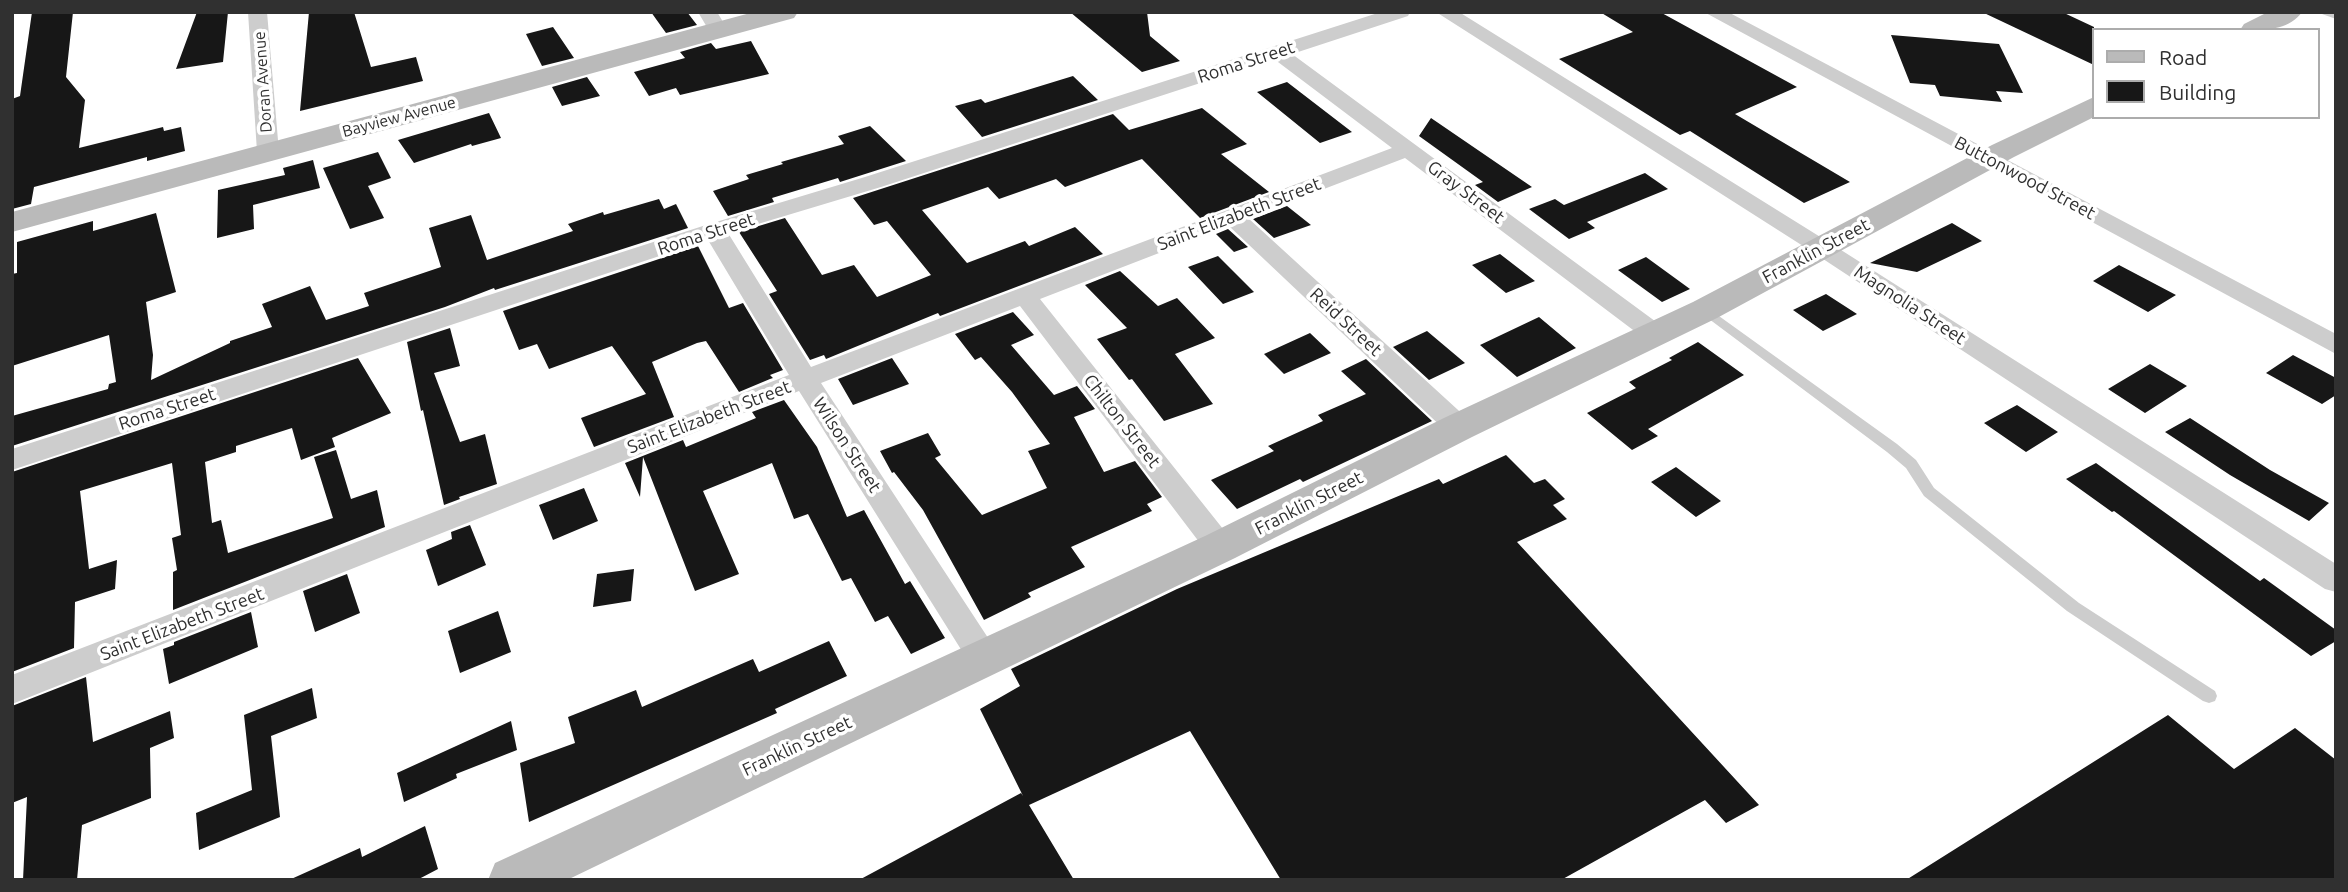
<!DOCTYPE html>
<style>
body{margin:0}
#map{position:relative;width:2348px;height:892px;overflow:hidden;background:#fff;font-family:Ubuntu,sans-serif}
canvas{display:block}
.frame{position:absolute;inset:0;border:14px solid #303030;pointer-events:none}
.legend{position:absolute;left:2092px;top:28px;width:228px;height:91px;box-sizing:border-box;background:#fff;border:2px solid #acacac;margin:0;padding:9px 12px;list-style:none;font-size:21px;color:#303030}
.legend li{display:flex;align-items:center;gap:14px;height:35px}
.legend b{width:35px;border:2px solid #acacac}
</style>
<div id="map">
<canvas width="2348" height="892"></canvas>
<div class="frame"></div>
<ul class="legend">
<li><b style="height:9px;background:#bababa"></b>Road</li>
<li><b style="height:19px;background:#171717"></b>Building</li>
</ul>
</div>
<script>
const g = document.querySelector('canvas').getContext('2d');
g.lineJoin = 'round';
function fill(path, color) { g.fillStyle = color; g.fill(path, 'evenodd'); }
function label(font, color, halo, rows, align = 'center') {
  g.font = font + ' Ubuntu,sans-serif'; g.lineWidth = 7; g.setLineDash([]); g.textBaseline = 'middle'; g.strokeStyle = halo; g.fillStyle = color; for (const [text, x, y, turn = 0] of rows) {
    g.save(); g.translate(x, y); g.rotate((+turn || 0) * Math.PI / 180); g.textAlign = isNaN(turn) ? turn : align; if (halo) g.strokeText(text, 0, 0); g.fillText(text, 0, 0); g.restore();
  }
}
fill(new Path2D(`
 M32 12H73L66 77 85 100 79 148 163 127 164 131 181 127 185 151 147 161V157L34 187 31 204 12 209V99L20 96Z
 M197 12H228L223 62 176 69Z
 M309 12H354L371 67 416 57 423 81 300 111Z
 M651 12H687L697 25 666 33Z
 M1070 12H1147L1150 36 1180 61 1142 72Z
 M1600 12H1660L1797 87 1735 114 1850 182 1804 203 1690 131 1680 135 1559 59 1633 32Z
 M1982 12H2062L2094 27V65Z
 M553 27 574 58 542 66 526 34Z
 M1891 35 1999 44 2023 93 1996 91 2002 102 1940 96 1935 85 1910 83Z
 M751 41 769 74 680 95 676 88 649 96 634 72 685 58 680 52 711 43 716 49Z
 M1073 76 1098 100 982 137 955 106 981 99 985 103Z
 M587 77 600 96 562 106 552 87Z
 M1287 82 1352 132 1320 143 1257 92Z
 M1202 108 1247 144 1221 154 1269 192 1200 218 1142 159 1065 187 1056 179 999 199 988 187 922 210 967 263 1025 241 1029 246 1075 227 1103 254 940 316 938 313 826 359 824 355 810 360 769 294 777 291 739 232 785 218 822 275 854 265 877 297 931 275 887 221 874 225 853 198 1113 114 1129 130Z
 M489 113 501 138 472 146 471 144 414 163 398 140Z
 M1431 118 1532 187 1498 202 1475 185 1483 182 1419 136Z
 M870 126 906 161 840 182 838 178 772 198 774 202 728 216 713 191 749 179 746 175 783 164 781 162 844 144 838 136Z
 M378 152 391 178 368 186 384 218 350 229 323 168Z
 M313 160 320 188 253 205 254 229 217 238 218 190 285 175 283 168Z
 M1645 173 1668 189 1587 222 1595 228 1569 239 1529 209 1555 199 1564 205Z
 M659 199 664 209 676 204 688 228 495 290 494 288 445 307 12 446V416L108 389 109 384 116 382 109 335 12 366V274L17 273V242L93 221V231L156 213 176 292 146 302 153 355 151 380 230 343V341L272 327 262 304 310 286 326 320 369 306 364 293 441 267 429 228 471 215 487 260 573 231 568 224 603 212 604 215Z
 M1287 206 1311 225 1274 238 1253 219Z
 M1952 223 1982 241 1917 272 1870 263Z
 M1228 229 1248 247 1234 252 1216 234Z
 M698 246 729 308 743 303 783 370 770 375 773 378 770 379 739 392 706 341 697 343 652 362 674 417 594 447 581 418 646 394 612 346 549 369 537 344 519 350 503 311Z
 M1500 254 1535 281 1506 293 1472 265Z
 M1218 256 1254 292 1223 304 1188 267Z
 M1646 257 1690 289 1662 302 1618 270Z
 M2119 265 2176 295 2148 312 2093 281Z
 M1120 271 1158 306 1177 298 1215 338 1175 354 1213 404 1164 421 1132 379 1129 380 1097 339 1127 328 1085 285Z
 M1826 294 1857 314 1823 331 1793 310Z
 M1013 312 1034 335 1011 345 1054 395 1077 386 1095 409 1074 417 1104 472 1135 461 1162 497 1147 504 1152 511 1071 547 1085 567 1028 593 1031 597 984 620 923 510 894 472 892 473 880 451 928 433 941 455 935 458 982 515 1047 488 1028 451 1050 444 1012 392 981 357 975 360 955 334Z
 M1539 317 1576 348 1517 377 1480 345Z
 M450 328 460 366 434 373 460 442 485 434 497 484 459 497 460 499 444 505 423 410 421 411 407 342Z
 M1427 331 1465 363 1429 380 1393 347Z
 M1310 333 1331 353 1284 374 1264 354Z
 M1698 342 1744 375 1648 429 1658 436 1632 450 1587 413 1636 388 1629 382 1672 360 1669 358Z
 M2293 355 2336 378V395L2322 404 2266 373Z
 M358 358 391 413 332 438 335 447 301 460 292 428 236 446V452L205 462 212 523 221 520 228 553 333 518 314 457 336 450 351 499 377 490 385 527 173 610V572L177 570 172 538 181 535 172 463 80 491 89 569 117 560 115 589 75 602 74 648 12 672V472Z
 M892 358 909 384 853 405 838 379Z
 M1366 359 1432 421 1303 482 1300 479 1237 509 1211 480 1274 451 1268 446 1323 421 1318 415 1366 394 1341 371Z
 M2150 364 2187 386 2145 413 2108 389Z
 M784 400 817 447 847 517 864 510 905 584 910 581 945 638 911 654 888 616 875 622 851 578 842 581 808 514 794 519 772 463 703 491 739 574 695 591 643 457 640 497 625 463 683 440 686 447 756 418 752 412Z
 M2017 405 2058 432 2026 452 1984 423Z
 M2190 418 2270 470 2329 503 2309 521 2230 475 2165 432Z
 M1506 455 1534 483 1545 479 1565 499 1553 505 1567 519 1517 542 1759 805 1726 823 1705 800 1561 880H1281L1190 731 1029 805 1074 880H859L1021 793 1023 796 980 709 1020 686 1011 669 1177 589 1439 479 1443 484Z
 M2096 463 2260 581 2264 578 2336 630V641L2311 656 2114 511 2112 512 2066 479Z
 M1676 467 1721 501 1696 517 1651 482Z
 M584 488 598 521 553 540 539 505Z
 M470 525 486 565 438 586 426 550 452 539 451 532Z
 M634 569 631 601 593 607 597 574Z
 M347 574 360 613 315 632 303 591Z
 M498 611 511 652 460 673 448 631Z
 M251 612 258 647 169 684 163 649 174 645V642Z
 M829 641 847 676 775 709 777 713 529 822 520 763 575 743 568 717 636 690 642 707 753 659 759 672Z
 M86 677 93 742 170 711 174 738 150 748 151 798 82 825 77 880H23L27 797 12 803V706Z
 M312 688 317 718 271 736 280 817 199 850 196 813 252 790 244 715Z
 M2168 715 2234 769 2295 728 2336 760V880H1906Z
 M511 721 517 750 456 774 457 778 404 802 397 773Z
 M425 826 438 869 417 880H289L360 848 362 857Z`), '#171717');
fill(new Path2D(`
 M2320 12 2336 13V19L2322 14Z
 M1705 306 1897 444 1916 460 1934 488 2079 603 2215 691 2217 696 2215 701 2209 703 2203 701 2067 611 1924 496 1906 468 1887 452 1701 313 1699 310Z`), '#cdcdcd');
fill(new Path2D(`
 M248 12H267L279 152 276 157H260L257 152Z
 M698 12H717L728 30 725 34H711Z
 M1381 12H1410L1408 16 1292 54 1663 327 1667 333 1663 339 1654 341 1645 339 1405 158 1248 218 1469 420 1473 427 1469 434 1459 437 1449 434 1229 226 1040 299 1231 539 1235 547 1231 555 1220 559 1209 555 1020 306 821 383 994 647 999 657 994 667 983 670 972 667 799 391 12 704V675L789 375 708 240 12 470V449L706 225 865 177ZM1274 59 1392 148 811 367 728 233 881 187Z
 M1436 12H1459L1830 243 2336 564V592L2325 589 1814 253Z
 M1704 12H1728L2336 334V354Z`), '#cdcdcd');
fill(new Path2D(`
 M754 12H798L794 18 12 232V212Z
 M2268 12H2302C2288 32 2261 30 2240 30L2244 24Z
 M2094 97V117L2014 157 1717 318 1472 437 1235 558 567 880H488L495 863 1205 536 1446 417 1693 302 1992 145Z`), '#bababa');
label('16px', '#303030', '#fff', [
 ["Doran Avenue",263,82,-94],
 ["Bayview Avenue",399,117,-15]
]);
label('18px', '#303030', '#fff', [
 ["Roma Street",1246,62,-18],
 ["Buttonwood Street",2025,178,28],
 ["Gray Street",1466,192,37],
 ["Saint Elizabeth Street",1239,214,-21],
 ["Roma Street",706,234,-18],
 ["Franklin Street",1816,251,-28],
 ["Magnolia Street",1910,305,33],
 ["Reid Street",1346,322,43],
 ["Roma Street",167,409,-18],
 ["Saint Elizabeth Street",709,417,-21],
 ["Chilton Street",1122,421,52],
 ["Wilson Street",847,445,57],
 ["Franklin Street",1309,503,-27],
 ["Saint Elizabeth Street",182,624,-21],
 ["Franklin Street",797,746,-25]
]);
</script>
